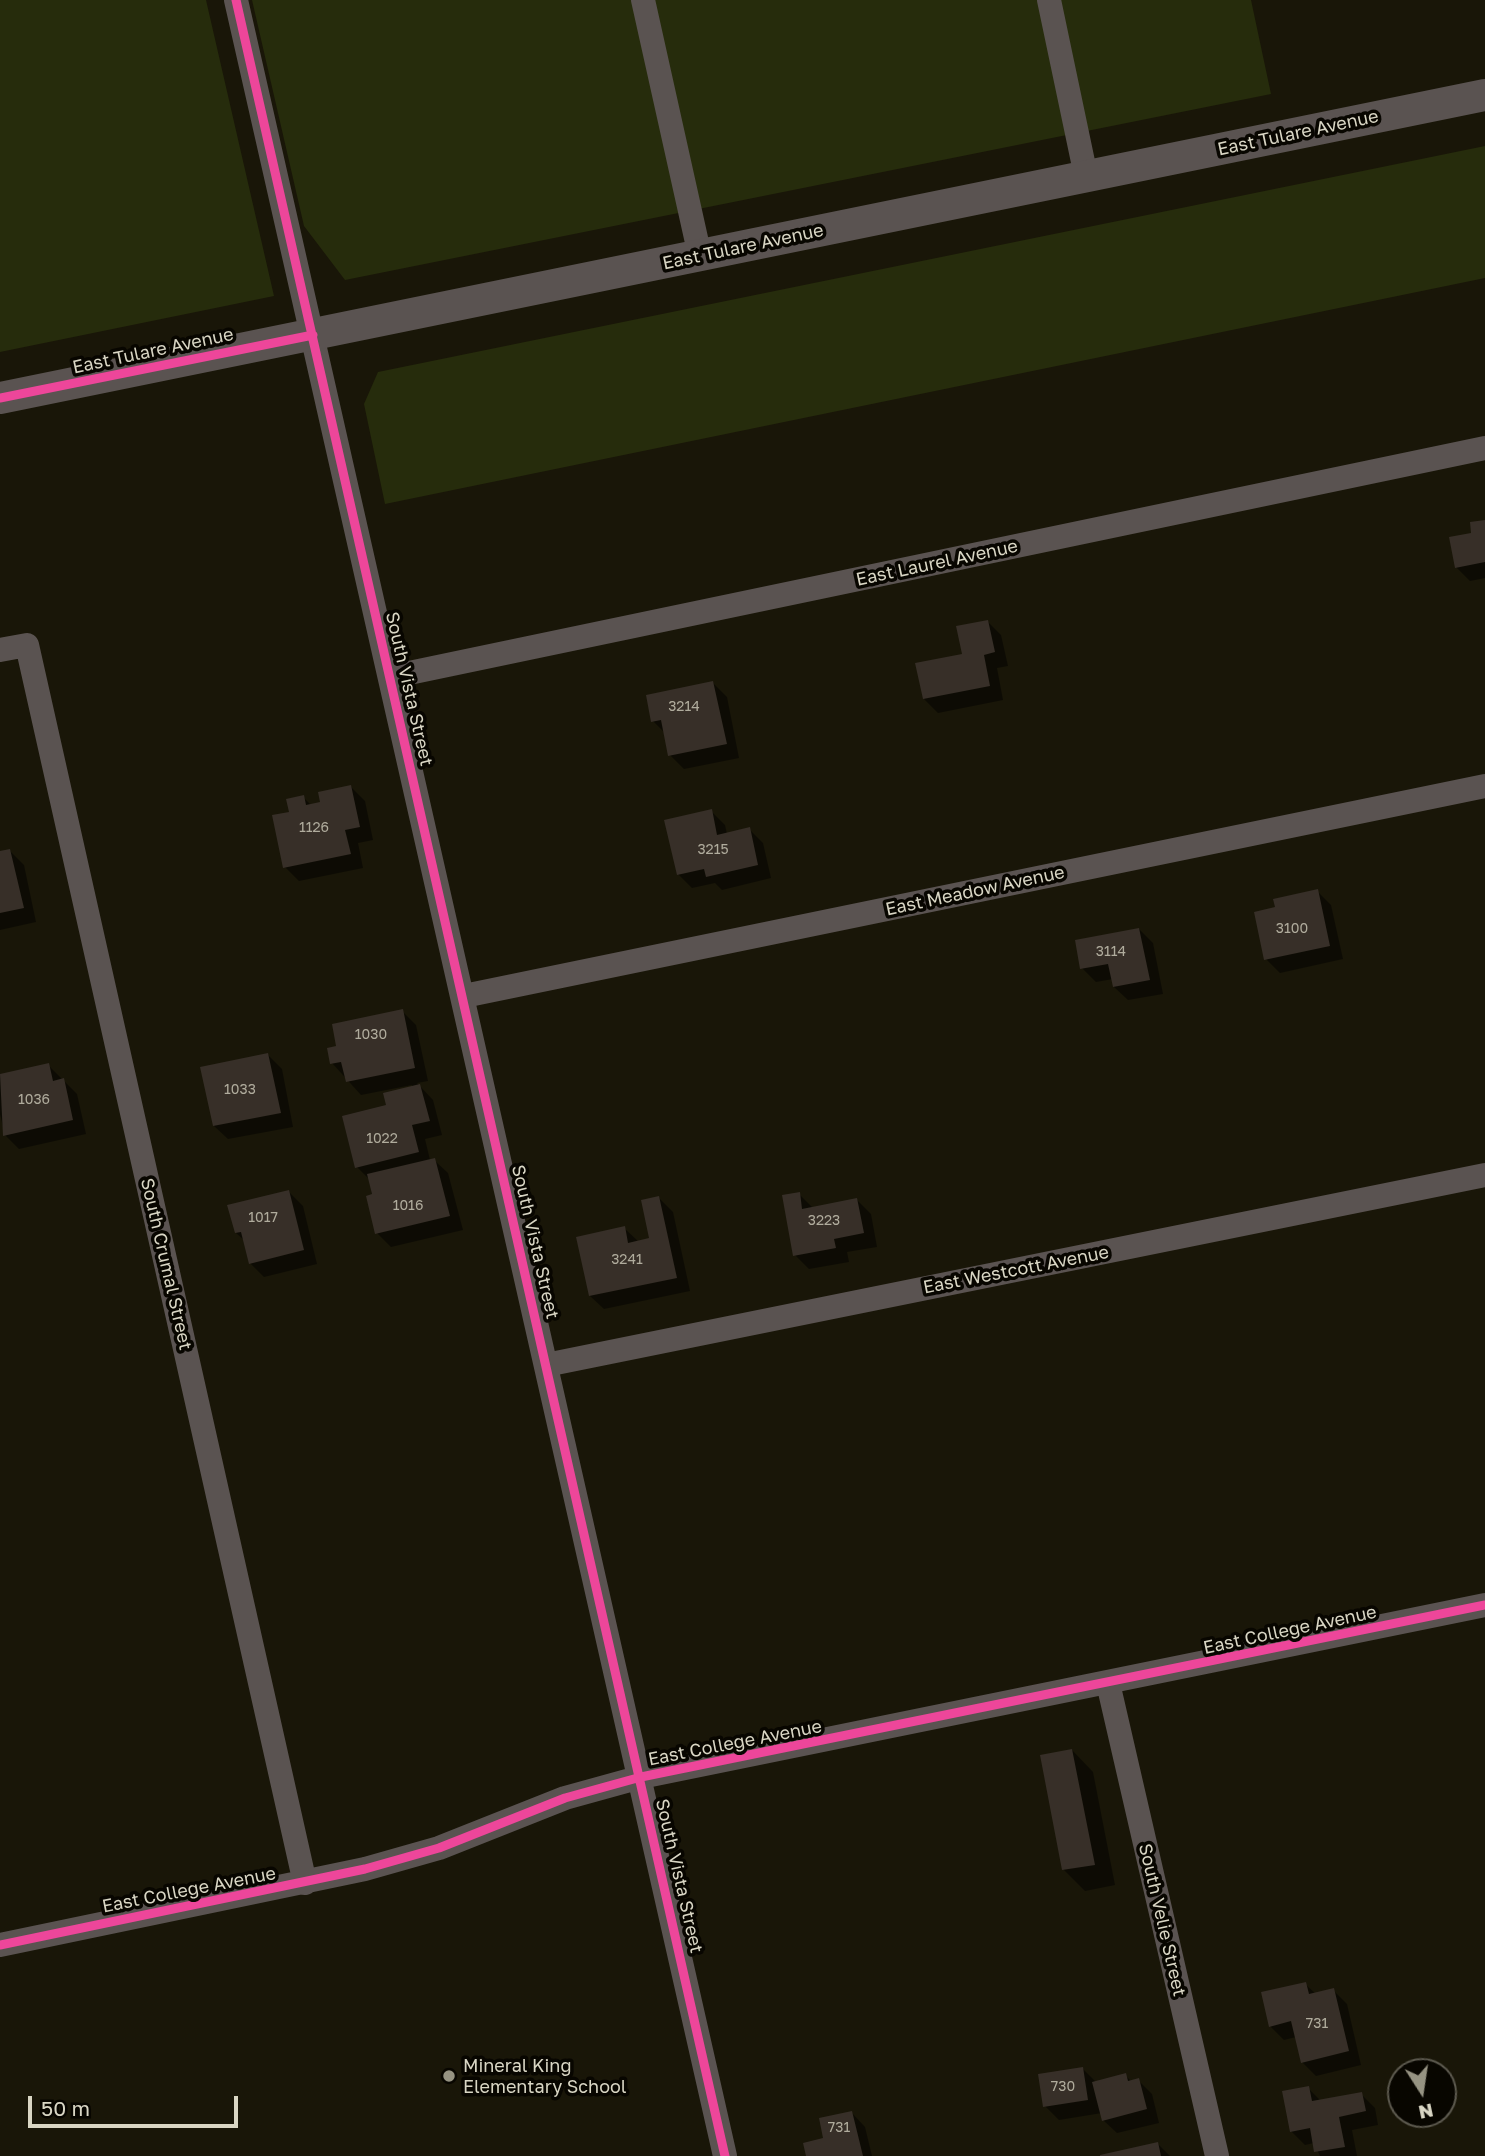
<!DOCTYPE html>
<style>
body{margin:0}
#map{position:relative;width:1485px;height:2156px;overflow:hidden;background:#191608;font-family:"Golos Text",sans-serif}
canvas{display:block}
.north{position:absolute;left:1387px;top:2058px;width:70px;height:70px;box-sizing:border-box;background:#080600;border:2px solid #5c594e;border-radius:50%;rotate:168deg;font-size:19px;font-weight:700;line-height:28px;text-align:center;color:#d9d6c4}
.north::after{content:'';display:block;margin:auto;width:24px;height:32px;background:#969382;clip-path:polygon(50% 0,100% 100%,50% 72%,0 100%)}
.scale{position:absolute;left:28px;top:2096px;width:210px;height:32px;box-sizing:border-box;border:4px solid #d9d6c4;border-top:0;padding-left:9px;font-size:21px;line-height:24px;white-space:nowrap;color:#d9d6c4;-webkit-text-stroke:5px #080600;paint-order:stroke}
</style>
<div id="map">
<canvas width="1485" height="2156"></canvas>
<div class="north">N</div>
<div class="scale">50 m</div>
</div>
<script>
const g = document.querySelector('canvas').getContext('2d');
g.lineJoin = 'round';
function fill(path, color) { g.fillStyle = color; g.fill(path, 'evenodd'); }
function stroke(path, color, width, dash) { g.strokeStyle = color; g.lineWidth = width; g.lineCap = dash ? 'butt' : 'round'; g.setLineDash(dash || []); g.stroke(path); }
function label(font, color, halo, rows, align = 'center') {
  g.font = font + ' "Golos Text",sans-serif'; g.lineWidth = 7; g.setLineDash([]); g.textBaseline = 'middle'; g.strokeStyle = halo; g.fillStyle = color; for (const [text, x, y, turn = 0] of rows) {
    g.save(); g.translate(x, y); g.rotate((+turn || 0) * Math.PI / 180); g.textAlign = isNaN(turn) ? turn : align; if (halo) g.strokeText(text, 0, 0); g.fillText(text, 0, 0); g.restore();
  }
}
fill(new Path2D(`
 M0 0H206L274 296 0 352Z
 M252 0H1251L1271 94 345 280 304 226Z
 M1485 146V278L385 504 364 404 378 372Z`), '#262c0c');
fill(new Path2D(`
 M1485 521V578L1470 581 1456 567 1473 534Z
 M987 621 1001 635 1008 666 997 668 1003 700 938 713 924 699 964 656Z
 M713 683 727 697 739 758 684 769 670 755 665 733 653 721Z
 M351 787 365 801 373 840 358 843 363 868 299 881 285 867 291 813 303 797 312 806 322 804Z
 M711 811 725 825 727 834 749 829 763 843 771 878 722 890 715 883 692 888 678 874Z
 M10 851 24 865 36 922 0 930V853Z
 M1317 891 1331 905 1343 959 1280 973 1266 959 1277 909Z
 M1139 929 1153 943 1163 994 1128 1000 1114 987 1113 979 1096 982 1082 968Z
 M402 1011 416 1025 428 1081 417 1083 433 1100 442 1135 425 1139 430 1160H434L448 1173 463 1230 391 1247 377 1233 370 1180 357 1167 389 1106 412 1088V1085L361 1095 332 1063 338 1047Z
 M268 1055 282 1069 293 1127 228 1139 214 1126Z
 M48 1065 77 1094 86 1134 19 1149 5 1135 0 1114V1075Z
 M289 1192 303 1206 317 1264 264 1277 250 1263 245 1241 236 1233Z
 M799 1194 813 1208 857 1200 871 1214 877 1247 847 1252 849 1262 809 1269 795 1255Z
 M659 1198 673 1212 690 1291 604 1309 590 1296 624 1228 639 1242 651 1240Z
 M1072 1750 1093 1772 1115 1885 1085 1891 1064 1870Z
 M1305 1984 1316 1994 1333 1990 1347 2004 1361 2065 1316 2076 1302 2062 1296 2037 1284 2040 1270 2026Z
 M1082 2068 1096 2082 1125 2075 1132 2082 1138 2080 1152 2094 1159 2123 1117 2133 1103 2120 1102 2113 1059 2120 1045 2106Z
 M1308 2088 1321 2101 1361 2094 1375 2108 1378 2125 1352 2130 1357 2156H1320L1314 2143 1305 2145 1291 2131Z
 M852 2113 865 2127 872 2156H808Z
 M1158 2144 1170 2156H1103Z`), '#0007');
fill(new Path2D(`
 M1485 520V562L1455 568 1449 537 1471 533 1470 522Z
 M988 620 995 652 984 655 990 686 923 699 915 663 962 654 956 626Z
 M713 681 727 744 668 756 661 720 651 722 646 695Z
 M351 785 360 827 345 830 351 854 283 868 272 815 289 812 286 799 304 795 306 805 320 802 318 792Z
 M712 809 717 835 750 827 758 865 706 877 704 869 677 875 664 820Z
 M10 849 24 908 0 913V851Z
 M1318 889 1330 946 1264 960 1254 912 1275 907 1273 899Z
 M1139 928 1150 980 1113 987 1108 964 1080 969 1075 940Z
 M403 1009 415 1068 346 1082 341 1062 330 1064 327 1048 336 1046 332 1024Z
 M268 1053 281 1113 213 1126 200 1067Z
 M49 1063 53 1081 64 1078 73 1120 3 1136 0 1074Z
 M420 1084 430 1121 412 1125 419 1152 355 1168 342 1116 386 1105 383 1093Z
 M435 1158 450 1216 375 1234 366 1196 372 1194 367 1174Z
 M289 1190 304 1250 249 1264 241 1232 235 1233 227 1205Z
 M800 1192 802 1209 857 1198 864 1233 834 1239 836 1248 793 1256 782 1195Z
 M659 1196 677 1278 589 1296 576 1237 625 1226 628 1243 649 1238 641 1200Z
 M1072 1749 1095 1865 1062 1870 1040 1755Z
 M1306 1982 1309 1994 1334 1988 1349 2051 1301 2063 1291 2021 1269 2027 1261 1992Z
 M1083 2067 1088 2100 1043 2107 1038 2074Z
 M1126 2073 1128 2081 1139 2078 1147 2109 1102 2121 1092 2082Z
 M1309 2086 1312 2101 1362 2092 1366 2111 1339 2117 1345 2147 1314 2152 1310 2128 1290 2132 1282 2091Z
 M852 2111 863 2156H806L803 2143 823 2138 819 2118Z
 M1158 2142 1161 2156H1100V2155Z`), '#372f28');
stroke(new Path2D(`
 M236 0 725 2156
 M643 0 700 256
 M1049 0 1086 176
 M0 650 27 645 305 1883
 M390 677 1485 448
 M464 996 1485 786
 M546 1365 1485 1175
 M1108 1683 1217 2156
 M0 1945 365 1869 439 1848 565 1798 641 1777 1485 1605`), '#5a5351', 24);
stroke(new Path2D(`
 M0 398 1485 95`), '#5a5351', 32);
stroke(new Path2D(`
 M236 0 725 2156
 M0 398 313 335
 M0 1945 365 1869 439 1848 565 1798 641 1777 1485 1605`), '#ed469a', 9);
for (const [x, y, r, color] of [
 [449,2076,7,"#969382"]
]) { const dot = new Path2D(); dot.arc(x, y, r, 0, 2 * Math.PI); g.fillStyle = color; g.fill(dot); stroke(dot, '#080600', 2.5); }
label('14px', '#b0ac9d', null, [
 ["3214",684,707],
 ["1126",314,828],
 ["3215",713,850],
 ["3100",1292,929],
 ["3114",1111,952],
 ["1030",371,1035],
 ["1033",240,1090],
 ["1036",34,1100],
 ["1022",382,1139],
 ["1016",408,1206],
 ["1017",263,1218],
 ["3223",824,1221],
 ["3241",627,1260],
 ["731",1317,2024],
 ["730",1063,2087],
 ["731",839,2128]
]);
label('18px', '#d9d6c4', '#080600', [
 ["East Tulare Avenue",1298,133,-12],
 ["East Tulare Avenue",743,247,-12],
 ["East Tulare Avenue",153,351,-12],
 ["East Laurel Avenue",937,563,-12],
 ["South Vista Street",409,689,77],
 ["East Meadow Avenue",975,891,-12],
 ["South Vista Street",535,1242,77],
 ["South Crumal Street",166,1264,77],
 ["East Westcott Avenue",1016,1270,-11],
 ["East College Avenue",1290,1630,-12],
 ["East College Avenue",735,1743,-11],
 ["South Vista Street",679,1876,77],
 ["East College Avenue",189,1890,-11],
 ["South Velie Street",1162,1920,77]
]);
label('18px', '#d9d6c4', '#080600', [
 ["Mineral King",463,2066],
 ["Elementary School",463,2087]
], 'left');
</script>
